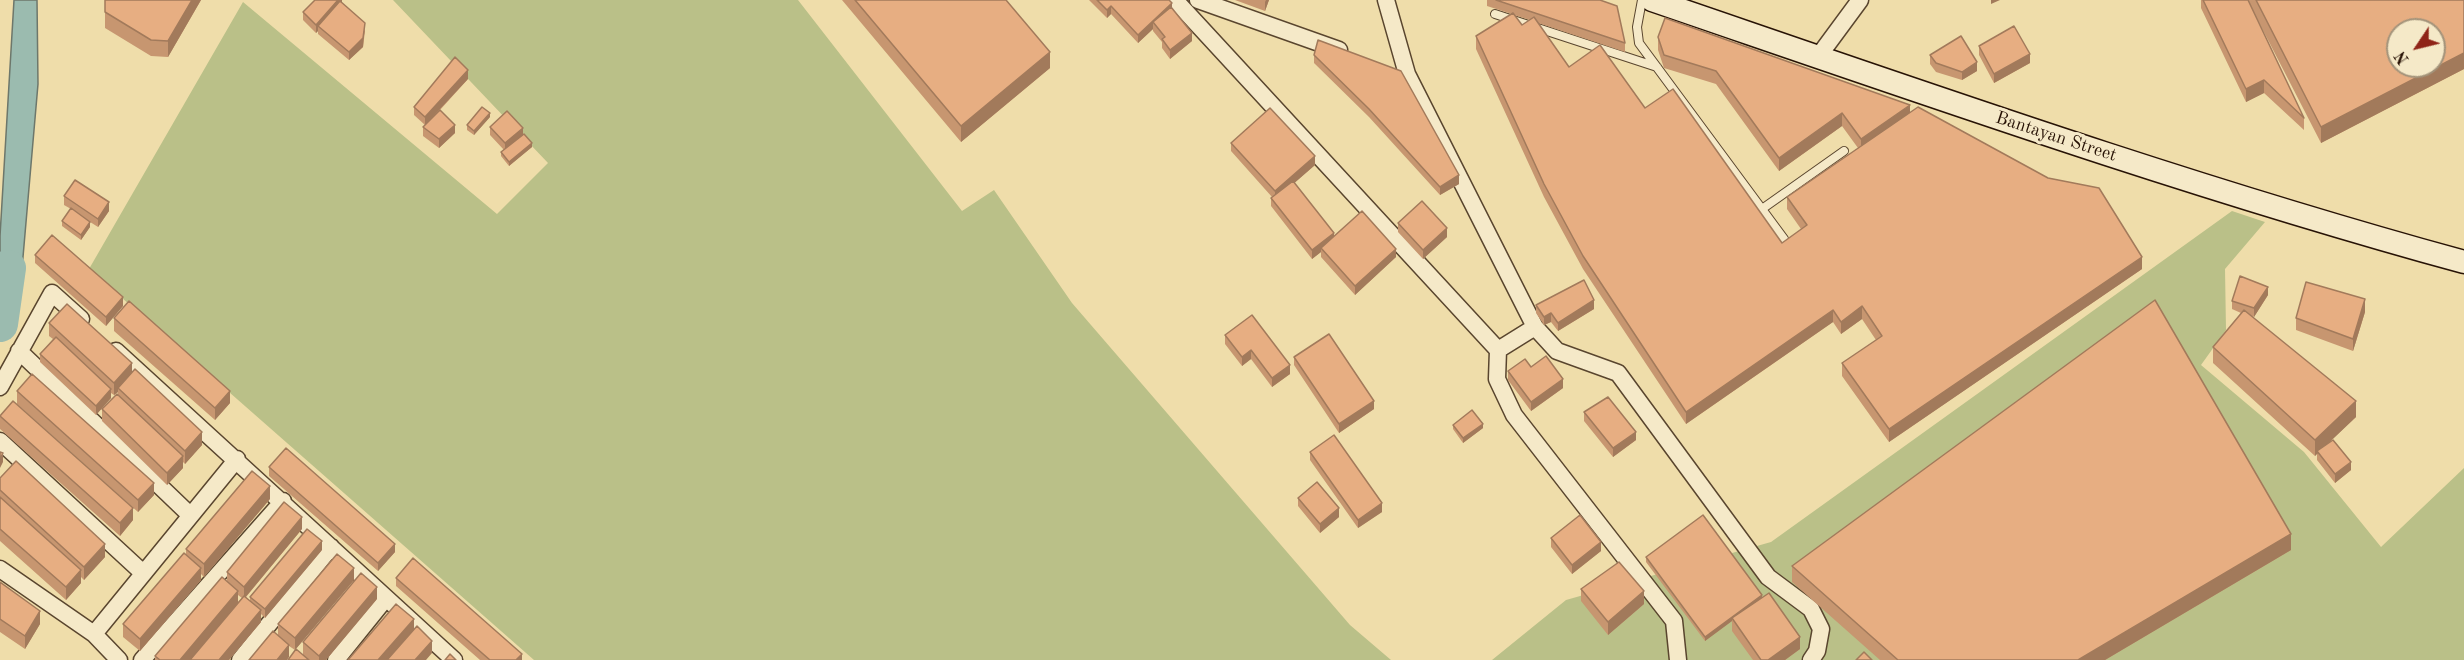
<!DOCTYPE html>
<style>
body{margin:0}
#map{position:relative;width:2464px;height:660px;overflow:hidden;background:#efddaa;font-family:"Old Standard TT",serif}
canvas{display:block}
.north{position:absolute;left:2386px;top:18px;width:60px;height:60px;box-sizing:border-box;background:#f5e9c8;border:2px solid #a3937a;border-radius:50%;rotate:235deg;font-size:16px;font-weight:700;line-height:24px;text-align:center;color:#271205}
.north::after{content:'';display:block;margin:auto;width:21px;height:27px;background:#8f2418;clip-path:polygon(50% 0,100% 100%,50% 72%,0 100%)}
</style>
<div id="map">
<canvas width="2464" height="660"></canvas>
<div class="north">N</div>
</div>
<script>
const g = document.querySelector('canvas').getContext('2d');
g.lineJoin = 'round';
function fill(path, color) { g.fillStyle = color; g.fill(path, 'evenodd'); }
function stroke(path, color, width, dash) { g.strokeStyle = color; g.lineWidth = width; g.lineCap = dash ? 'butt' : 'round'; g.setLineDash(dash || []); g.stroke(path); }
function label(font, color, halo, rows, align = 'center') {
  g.font = font + ' "Old Standard TT",serif'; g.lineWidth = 6; g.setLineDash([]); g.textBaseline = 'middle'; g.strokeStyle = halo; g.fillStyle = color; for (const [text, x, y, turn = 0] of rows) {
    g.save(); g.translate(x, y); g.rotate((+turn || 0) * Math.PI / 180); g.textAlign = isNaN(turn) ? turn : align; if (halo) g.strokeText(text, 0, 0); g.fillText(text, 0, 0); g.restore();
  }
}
fill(new Path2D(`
 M393 0H798L962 211 994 190 1072 303 1350 625 1391 660H534L89 269 243 2 497 214 548 163Z
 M2232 211 2265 222 2225 269 2226 330 2201 365 2304 452 2381 547 2464 468V660H1492L1566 600 1771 542Z`), '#bac088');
const water = new Path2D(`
 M14 0H37L38 84 21 280 0 321V236Z`);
fill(water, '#9bbbaf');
stroke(water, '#6d776b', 1.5);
stroke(new Path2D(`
 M0 324 8 268`), '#9bbbaf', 36);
const lane = new Path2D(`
 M1642 0 1637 27 1639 43 1784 239
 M1495 14 1657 67
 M1762 209 1844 151`);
const street = new Path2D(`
 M1175 0 1498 350 1497 379 1514 415 1674 621 1678 660
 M1198 0 1339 50
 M1386 0 1407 74 1535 327 1557 351 1618 373 1768 577 1811 609 1821 629 1817 651 1811 660
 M1818 57 1860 0
 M1498 350 1535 327
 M19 351 190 515
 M116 351 454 660
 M0 387 52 293 81 319
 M0 441 143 573
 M0 569 94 634 119 660
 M94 634 237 459
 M142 660 283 501
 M240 660 331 547
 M336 660 386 598`);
const secondary = new Path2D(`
 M1652 0C1921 92 2190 187 2464 262`);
stroke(lane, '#59452e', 10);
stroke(street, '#59452e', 19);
stroke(secondary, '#271205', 25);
stroke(lane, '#f5e9c8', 8);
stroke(street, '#f5e9c8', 16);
stroke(secondary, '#f5e9c8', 22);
fill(new Path2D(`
 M105 0H201L168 57 151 56 105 28Z
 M342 0V3L365 31 363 47 349 60 318 34V31L316 33 303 20V12Z
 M842 0H1006L1050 68 961 142Z
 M1089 0H1169L1172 9 1192 41 1170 59 1162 48V42L1153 31V29L1138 43 1111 14 1107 18Z
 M1235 0H1269L1265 11Z
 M1487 0H1600L1625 43V52L1538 23 1569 67 1645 108 1782 243 1801 229 1787 209V197L1858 148 1842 126 1779 171 1716 84 1664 68 1658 50V37L1910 112 2142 269 1889 442 1842 376V363L1876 340 1862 319 1841 334 1833 322 1686 424 1583 269 1544 197 1476 49V36L1512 14 1487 6ZM1514 15 1530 20 1522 25Z
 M2201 0H2464V69L2321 143 2250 5 2304 118V130L2264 93 2246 102 2201 8Z
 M1979 46 2030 63 1994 83 1979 55Z
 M1314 55 1459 184 1440 195 1369 117 1314 63Z
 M1930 55 1977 71 1962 80 1936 72 1930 64Z
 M468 79 440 110 455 133 439 148 423 136V127L425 125 414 115V107Z
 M490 117 474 135 467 130V125Z
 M490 127 523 135 532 147 509 166 501 156V152L504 150 490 135Z
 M1231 143 1315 165 1294 183 1334 236 1396 257 1355 295 1321 257V252L1312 259 1271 206V198L1272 197 1231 151Z
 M64 196 109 211 98 227 87 220 90 227 81 240 62 226V221L71 209 64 205Z
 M1398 223 1447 237 1423 259 1398 232Z
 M35 255 123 306 106 326 35 263Z
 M2268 295 2254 317 2252 316 2356 417 2325 446 2351 470 2335 483 2317 460V453L2315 456 2213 363V347L2241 313 2232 309V301Z
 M1536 305 1594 309 1558 331 1551 322 1544 325 1536 313Z
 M2365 312 2353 351 2296 330V318Z
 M114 318 230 403 215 420 114 331Z
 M49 323 132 373 202 445 185 464 183 462V468L167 485 102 421V409L118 395V392L114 395 111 393V398L96 415 40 362V354L53 339 49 336Z
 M1225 335 1290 374 1272 387 1251 359 1242 366 1225 344Z
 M1294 357 1374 409 1339 433 1294 365Z
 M1531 367 1563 388 1531 411 1508 380V371Z
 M17 391 154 495 138 512 17 404Z
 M1584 412 1636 440 1613 457 1584 421Z
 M0 415 133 520 120 536 0 429Z
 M1453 425 1483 428 1463 443 1453 429Z
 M1310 452 1382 512 1358 528 1310 460Z
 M269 467 395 552 378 571 269 476Z
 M0 478 105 557 84 580 81 577V583L66 600 0 541Z
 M1298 498 1339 517 1320 533 1298 506Z
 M270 499 204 577 201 574V580L140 651 123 637V624L186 555V549Z
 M302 529 246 597 250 601V597L322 550 265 618 261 614V622L229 660H155V656L227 581V572ZM238 595 242 598 238 602Z
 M1551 538 1601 551 1572 574 1551 547Z
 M2291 550 2105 660H1880L1792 582V566Z
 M1646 557 1762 598 1800 649 1785 660H1753L1732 631V621L1705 641 1646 562Z
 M396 578 522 660H480L396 586Z
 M354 580 295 650 289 646V657L278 635V624Z
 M0 582 40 624 25 649 0 632Z
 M1581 589 1644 604 1608 635 1581 601Z
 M377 599 326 660H288L303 654V642Z`), '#c79670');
fill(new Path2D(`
 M192 0H201L168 57V41Z
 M338 0H342V4L318 26V31L316 33V25Z
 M1266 0H1269L1265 11V2Z
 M1991 0H2000L1991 4Z
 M1172 3V12L1153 22V29L1138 43V35Z
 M1111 6V14L1107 18V10Z
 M365 23 363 47 349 60V52Z
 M1192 33V41L1170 59V50Z
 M1050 52V68L961 142V126Z
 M2464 53V69L2321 143V127Z
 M2030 54V63L1994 83V74Z
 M1977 62V71L1962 80V72Z
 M468 70V79L425 125V117Z
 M2264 80V93L2246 102V89Z
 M1910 105V117L1861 151V139Z
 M490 113V117L474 135V131Z
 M1842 113V126L1779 171V158Z
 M455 125V133L439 148V139Z
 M523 128V137L505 151V143Z
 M532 143V147L509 166V162Z
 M1315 156V165L1275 200V191Z
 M1459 175V184L1440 195V187Z
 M109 202V211L98 227V219Z
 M90 222V227L81 240V235Z
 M1447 228V237L1423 259V250Z
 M1334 233V242L1321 248V252L1312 259V250Z
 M1396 249V257L1355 295V286Z
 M2142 257V269L1889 442V429Z
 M2268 287V295L2254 317V308Z
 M123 297V306L106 326V317Z
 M2365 299V312L2353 351V339Z
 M1594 300V309L1558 331V323Z
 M1862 306V319L1841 334V322Z
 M1833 310V322L1686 424V412Z
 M1551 313V322L1544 325V317Z
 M1251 350V359L1242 366V357Z
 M132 363V376L118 388V392L114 395V383Z
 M1290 365V374L1272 387V378Z
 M1563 379V388L1531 411V402Z
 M111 389V398L96 415V406Z
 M230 391V403L215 420V408Z
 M1374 401V409L1339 433V424Z
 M2356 401V417L2315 456V440Z
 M1483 424V428L1463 443V438Z
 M202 432V445L185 464V451Z
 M1636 432V440L1613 457V448Z
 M3 453V462L0 468V459Z
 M183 456V468L167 485V473Z
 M2351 462V470L2335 483V474Z
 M154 483V495L138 512V500Z
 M270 486V499L204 577V564Z
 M1382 503V512L1358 528V520Z
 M133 508V520L120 536V523Z
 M1339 508V517L1320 533V524Z
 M302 517V529L244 599V587Z
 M2291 534V550L2105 660H2078Z
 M322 541V550L265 618V609Z
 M1601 542V551L1572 574V565Z
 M105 544V557L84 580V567Z
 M395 544V552L378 571V563Z
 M201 568V580L140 651V639Z
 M354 568V580L295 650V638Z
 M81 570V583L66 600V587Z
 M377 587V599L326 660H319V656Z
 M238 591V604L191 660H180Z
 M1644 591V604L1608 635V622Z
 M1762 595V599L1732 618V621L1705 641V637Z
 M261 610V622L229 660H219Z
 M40 611V624L25 649V636Z
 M414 619V632L389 660H378Z
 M1800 637V649L1785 660H1768Z
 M432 641V653L426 660H415Z
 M289 645V657L287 660H277Z
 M522 654V660H516Z`), '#a27a5b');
const building = new Path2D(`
 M105 0H192L168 41 151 40 105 12Z
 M315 0H338L316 25 303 12Z
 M855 0H1006L1050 52 961 126Z
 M1097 0H1169L1172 3 1138 35 1111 6 1107 10Z
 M1496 0H1600L1617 6 1625 43Z
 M2203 0H2248L2304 118 2264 80 2246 89Z
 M2256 0H2464V53L2321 127ZM2398 30H2434V66H2398Z
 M340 1 365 23 363 38 349 52 318 26Z
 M1171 7 1192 33 1170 50 1162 39 1165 37 1153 22Z
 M1513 13 1522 25 1534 17 1569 67 1600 45 1645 108 1673 89 1782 243 1807 225 1787 197 1918 107 2048 178 2099 188 2142 257 1889 429 1842 363 1882 336 1862 306 1841 322 1833 310 1686 412 1583 256 1544 184 1476 36Z
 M1665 18 1910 105 1861 139 1842 113 1779 158 1716 71 1664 55 1658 37Z
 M2014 26 2030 54 1994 74 1979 46Z
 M1961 36 1977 62 1962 72 1936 63 1930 55Z
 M1318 40 1401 71 1459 175 1440 187 1369 109 1314 55Z
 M455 57 468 70 425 117 414 107Z
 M482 107 490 113 474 131 467 125Z
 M1270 108 1315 156 1275 191 1231 143Z
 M440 110 455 125 439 139 423 127Z
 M507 111 523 128 505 143 490 127Z
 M524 134 532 143 509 162 501 152Z
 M75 180 109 202 98 219 64 196Z
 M1293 181 1334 233 1312 250 1271 198Z
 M1422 201 1447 228 1423 250 1398 223Z
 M71 208 90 222 81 235 62 221Z
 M1362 211 1396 249 1355 286 1321 248Z
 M52 235 123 297 106 317 35 255Z
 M2240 276 2268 287 2254 308 2232 301Z
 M1584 280 1594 300 1558 323 1551 313 1544 317 1536 305Z
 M2306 282 2365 299 2353 339 2296 318Z
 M2155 300 2291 534 2078 660H1898L1792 566Z
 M129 301 230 391 215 408 114 318Z
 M67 304 132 363 114 383 49 323Z
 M2244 310 2356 401 2315 440 2213 347Z
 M1252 315 1290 365 1272 378 1251 350 1242 357 1225 335Z
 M1329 334 1374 401 1339 424 1294 357Z
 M56 337 111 389 96 406 40 354Z
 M1546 356 1563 379 1531 402 1508 371 1525 359 1531 367Z
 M135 369 202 432 185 451 118 388Z
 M32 374 154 483 138 500 17 391Z
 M117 394 183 456 167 473 102 409Z
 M1608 397 1636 432 1613 448 1584 412Z
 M13 401 133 508 120 523 0 416Z
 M1472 410 1483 424 1463 438 1453 425Z
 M1334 435 1382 503 1358 520 1310 452Z
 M2333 440 2351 462 2335 474 2317 451Z
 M286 448 395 544 378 563 269 467Z
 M0 452 3 453 0 459Z
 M16 461 105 544 84 567 0 490V478Z
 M252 471 270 486 204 564 186 549Z
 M1317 482 1339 508 1320 524 1298 498Z
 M0 497 81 570 66 587 0 529Z
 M284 502 302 517 244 587 227 572Z
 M1580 515 1601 542 1572 565 1551 538Z
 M1703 515 1762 595 1705 637 1646 557Z
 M307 529 322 541 265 609 250 597Z
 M184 553 201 568 140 639 123 624Z
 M337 554 354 568 295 638 278 624Z
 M413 558 522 654 516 660H490L396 578Z
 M1619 562 1644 591 1608 622 1581 589Z
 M361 573 377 587 319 656 303 642Z
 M222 577 238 591 180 660H160L155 656Z
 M0 582 40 611 25 636 0 619Z
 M1769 593 1800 637 1768 660H1761L1732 618Z
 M244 596 261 610 219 660H190Z
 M396 604 414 619 378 660H348Z
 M417 626 432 641 415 660H387Z
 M273 631 289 645 277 660H249Z
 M296 649 309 660H288Z
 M1864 652 1872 660H1856Z
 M450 654 456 660H445Z`);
fill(building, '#e7ae82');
stroke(building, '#a27a5b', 1.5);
label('18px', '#271205', '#f5e9c8', [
 ["Bantayan Street",2056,137,18]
]);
</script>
